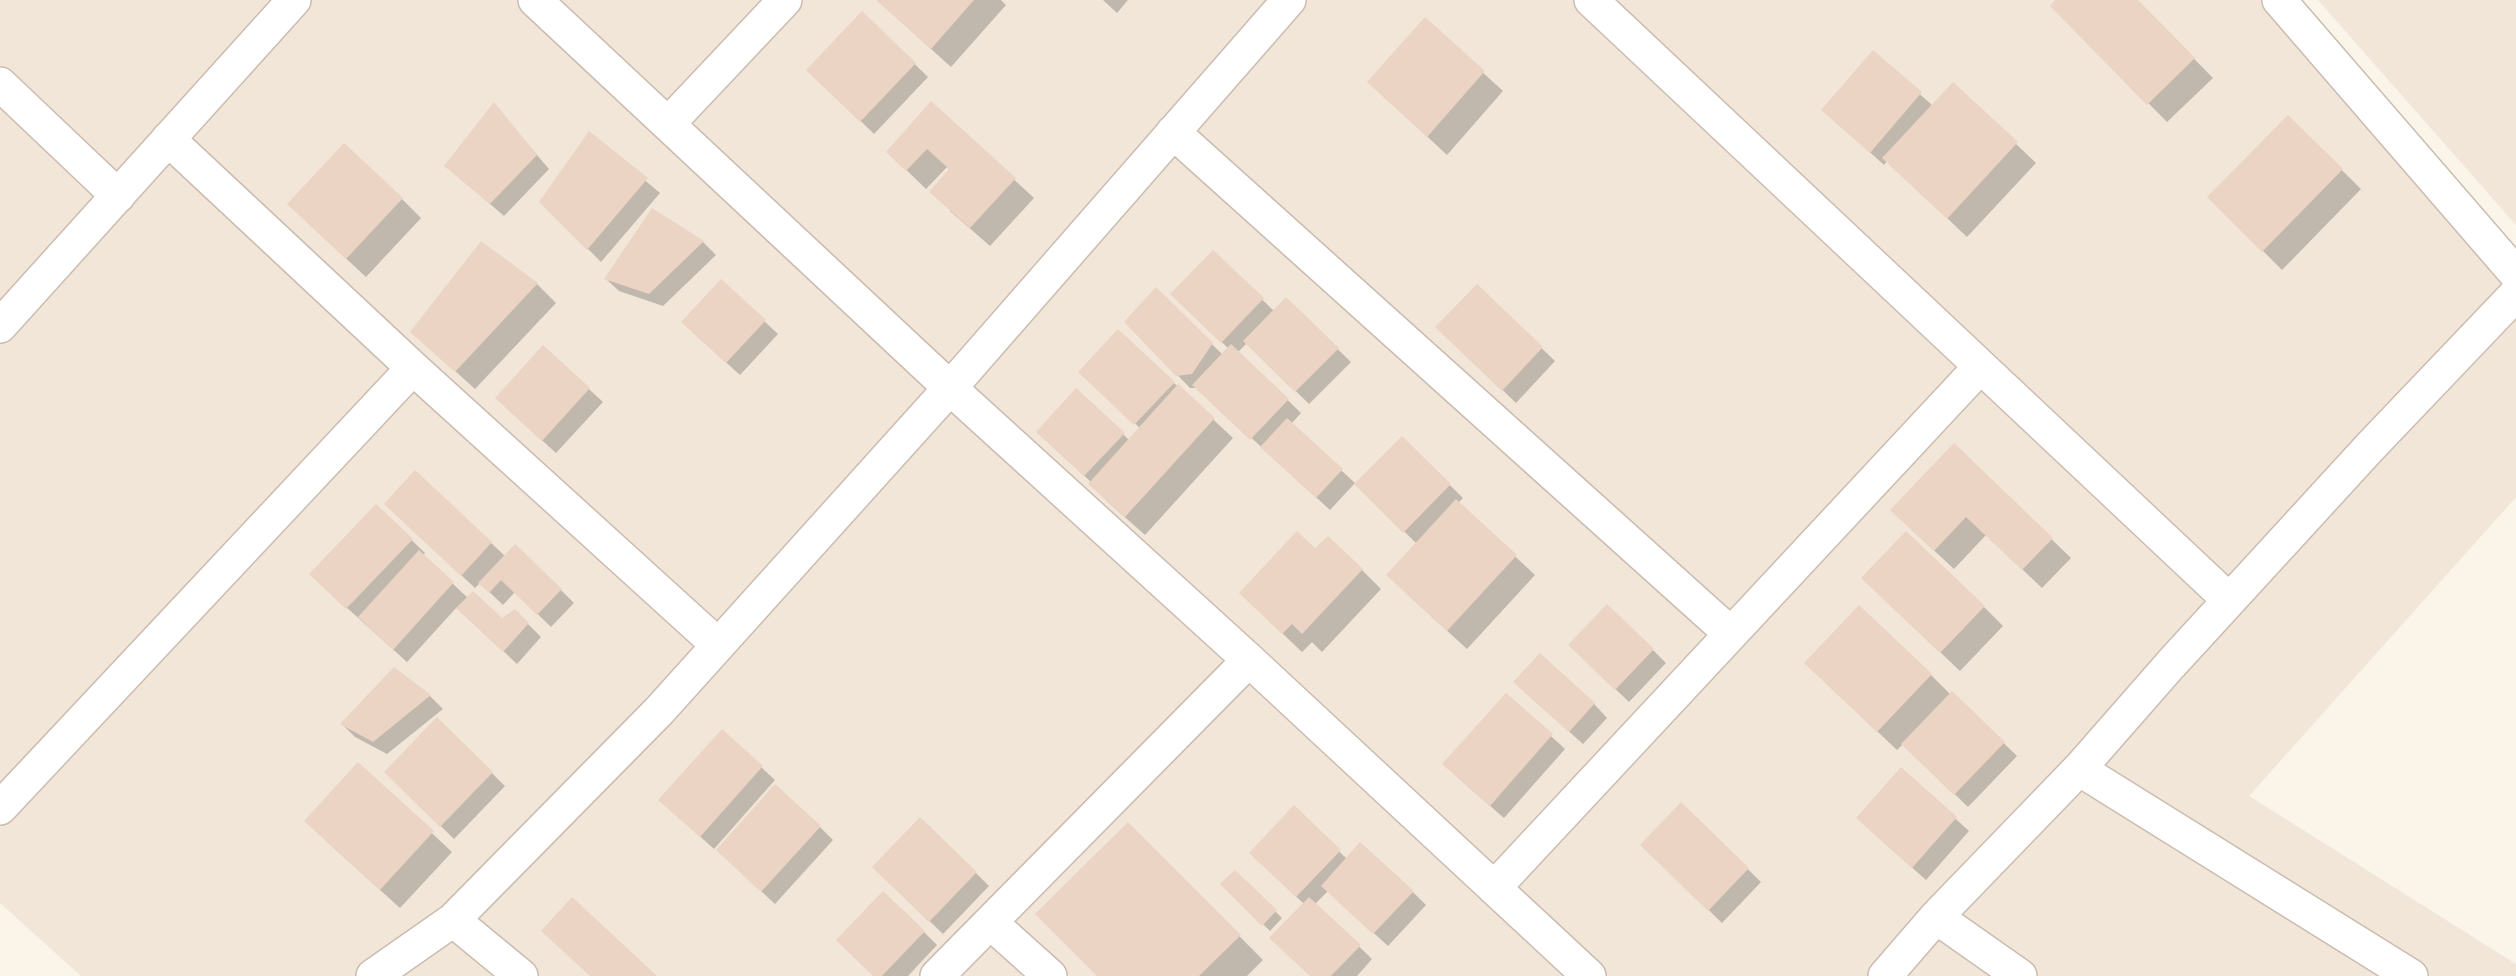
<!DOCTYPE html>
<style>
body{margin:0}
canvas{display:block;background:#faf4e9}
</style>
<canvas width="2516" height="976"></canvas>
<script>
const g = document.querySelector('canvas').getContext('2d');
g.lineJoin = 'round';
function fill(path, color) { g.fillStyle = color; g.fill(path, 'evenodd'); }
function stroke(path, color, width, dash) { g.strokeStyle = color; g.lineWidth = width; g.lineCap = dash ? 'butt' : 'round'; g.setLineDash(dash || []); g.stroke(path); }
fill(new Path2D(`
 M0 0H2297L2516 250V497L2249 796 2516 964V976H81L0 903Z
 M2318 0H2516V225Z`), '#f1e6d8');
fill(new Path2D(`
 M877 0H1001L1006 5 951 67Z
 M1103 0H1128L1117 13Z
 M2058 0H2136L2213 78 2167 122 2052 6Z
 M862 13 928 77 874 134 808 70Z
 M1425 20 1503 91 1447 155 1369 82Z
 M1873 52 1933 106 1953 84 2036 163 1967 237 1887 161 1884 165 1823 110Z
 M931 103 1034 198 990 246 950 211V170L947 167 926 189 888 152Z
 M494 105 549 169 504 216 446 166Z
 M2288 117 2361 189 2282 270 2209 197Z
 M589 133 660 193 601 262 541 202Z
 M402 199 421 218 366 277 308 223Z
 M652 210 703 242 716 255 663 306 619 291 606 279Z
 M1213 252 1274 311 1286 299 1351 362 1309 404 1247 343 1238 352 1301 413 1291 424 1355 483 1330 510 1197 388H1190L1126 322 1156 290 1223 355 1229 349 1185 307Z
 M721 281 778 334 740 375 696 335Z
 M537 284 556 303 475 389 412 332Z
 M1477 286 1555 361 1516 403 1451 340Z
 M1118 331 1233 438 1145 535 1109 503 1090 484 1091 482 1051 445 1123 434 1129 440 1140 428 1093 385Z
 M543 347 603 402 556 453 510 411Z
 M1402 438 1463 498 1458 503 1535 575 1467 649 1407 594 1417 544 1356 484Z
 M1954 445 2071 558 2042 588 1986 535 1954 569 1911 529Z
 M376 506 425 553 423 556 468 598 502 620 515 611 541 637 517 664 457 607 407 662 324 587Z
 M399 517 491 543 505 556 561 590 574 603 551 627 515 592 503 605 480 583 475 588Z
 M1315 550 1362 570 1381 589 1322 652 1312 642 1302 652 1260 612Z
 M1882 597 1984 607 2003 626 1960 671Z
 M1653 650 1666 663 1629 702 1583 658Z
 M394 669 430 696 443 709 387 754 355 737 342 724Z
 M1931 675 1951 695 1952 693 2017 756 1968 807 1903 744 1897 750 1825 682Z
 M1506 695 1565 749 1504 818 1457 777Z
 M1528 695 1594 704 1607 718 1583 744Z
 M437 719 505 786 454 839 386 772Z
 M722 731 775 780 714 849 674 813Z
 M358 764 452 852 400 908 325 840Z
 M1901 769 1969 831 1926 880 1871 831Z
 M1681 804 1761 882 1722 923 1642 845Z
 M1294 808 1347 859 1413 892 1426 905 1388 946 1328 891 1315 904 1372 959 1357 976H1311L1304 904 1264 866Z
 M1128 824 1263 960 1247 976H1099Z
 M820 827 833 840 775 904 731 863Z
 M1235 872 1282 918 1270 931 1222 884Z
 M976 873 989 886 943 934 887 880Z
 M924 932 937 945 908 976H875Z`), '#0003');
fill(new Path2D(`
 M876 0H974L931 49Z
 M2055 0H2138L2195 58 2147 105 2050 6Z
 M862 11 916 63 860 122 806 70Z
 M1425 17 1485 71 1427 137 1367 82Z
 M1873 50 1922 92 1870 153 1821 110Z
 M1953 82 2018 142 1947 219 1882 158Z
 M931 101 1016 178 970 228 929 192 949 169 927 149 906 171 886 152Z
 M494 102 537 155 490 204 444 166Z
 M2288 115 2343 169 2262 252 2207 197Z
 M589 131 648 178 587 250 539 202Z
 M344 143 403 198 346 259 287 204Z
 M652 208 704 241 649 294 604 279Z
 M481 241 538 283 455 372 410 332Z
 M1213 250 1264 298 1221 343 1170 294Z
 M721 279 766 320 726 363 681 322Z
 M1477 284 1543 347 1502 391 1435 327Z
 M1156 287 1213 343 1192 374 1176 376 1124 322Z
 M1286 297 1339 348 1295 392 1243 341Z
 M1118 329 1175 382 1134 425 1078 372Z
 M1231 344 1289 399 1250 440 1192 385Z
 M543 345 590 388 542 441 495 398Z
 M1178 384 1215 418 1125 517 1088 484Z
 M1076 388 1125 433 1084 476 1036 432Z
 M1287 418 1343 469 1316 498 1260 447Z
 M1402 436 1451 484 1403 533 1354 484Z
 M1954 443 2053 538 2022 570 1966 517 1934 551 1890 510Z
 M415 470 492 542 461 576 384 504Z
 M1456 499 1517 555 1447 631 1386 575Z
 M376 504 413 539 346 609 309 574Z
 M1297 531 1315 548 1328 536 1363 569 1302 634 1292 624 1282 634 1239 593Z
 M1906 531 1985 606 1940 653 1861 578Z
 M515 544 562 589 537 615 501 580 489 593 478 583Z
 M419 550 454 582 393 650 358 617Z
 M473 591 502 618 515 609 529 623 503 652 456 608Z
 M1607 604 1654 649 1615 690 1568 645Z
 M1859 605 1932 674 1877 732 1804 663Z
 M1540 653 1595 703 1569 732 1513 682Z
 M394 667 431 695 373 742 340 724Z
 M1952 691 2005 742 1954 795 1901 744Z
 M1506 693 1553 734 1490 806 1442 764Z
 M437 717 493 772 440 827 384 772Z
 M722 729 763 766 700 837 658 800Z
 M358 762 434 831 380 890 304 821Z
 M1901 767 1957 817 1912 868 1856 818Z
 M775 784 821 826 761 892 716 850Z
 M1681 802 1749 868 1708 911 1640 845Z
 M1294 805 1341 850 1296 897 1249 853Z
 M920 817 977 872 929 922 872 867Z
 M1128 822 1241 935 1199 976H1097L1035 914Z
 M1360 842 1414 891 1373 934 1321 886Z
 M1235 870 1277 910 1262 926 1220 884Z
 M883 891 925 931 882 976H873L836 940Z
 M572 897 657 976H590L541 931Z
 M1309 897 1361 945 1331 976H1310L1269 938Z`), '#ecd4c4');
const minor = new Path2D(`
 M535 0 950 388 1249 660 1589 976
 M1591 0 2229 600
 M2279 0 2516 274
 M0 84 118 196
 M668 124 785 0
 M1173 132 1731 634
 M168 139 413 368 718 645
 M0 326 294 0
 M2079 769 2411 976
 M0 808 413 368
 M1494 888 1980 367
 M1936 917 2020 976
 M453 920 521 976
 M991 923 1050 976
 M373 976 453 920 659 711 950 388 1289 0
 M937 976 1249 660
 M1885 976 1936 917 2079 769 2171 664 2370 447 2516 294`);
stroke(minor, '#cbbcb0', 36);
stroke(minor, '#fff', 33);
</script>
